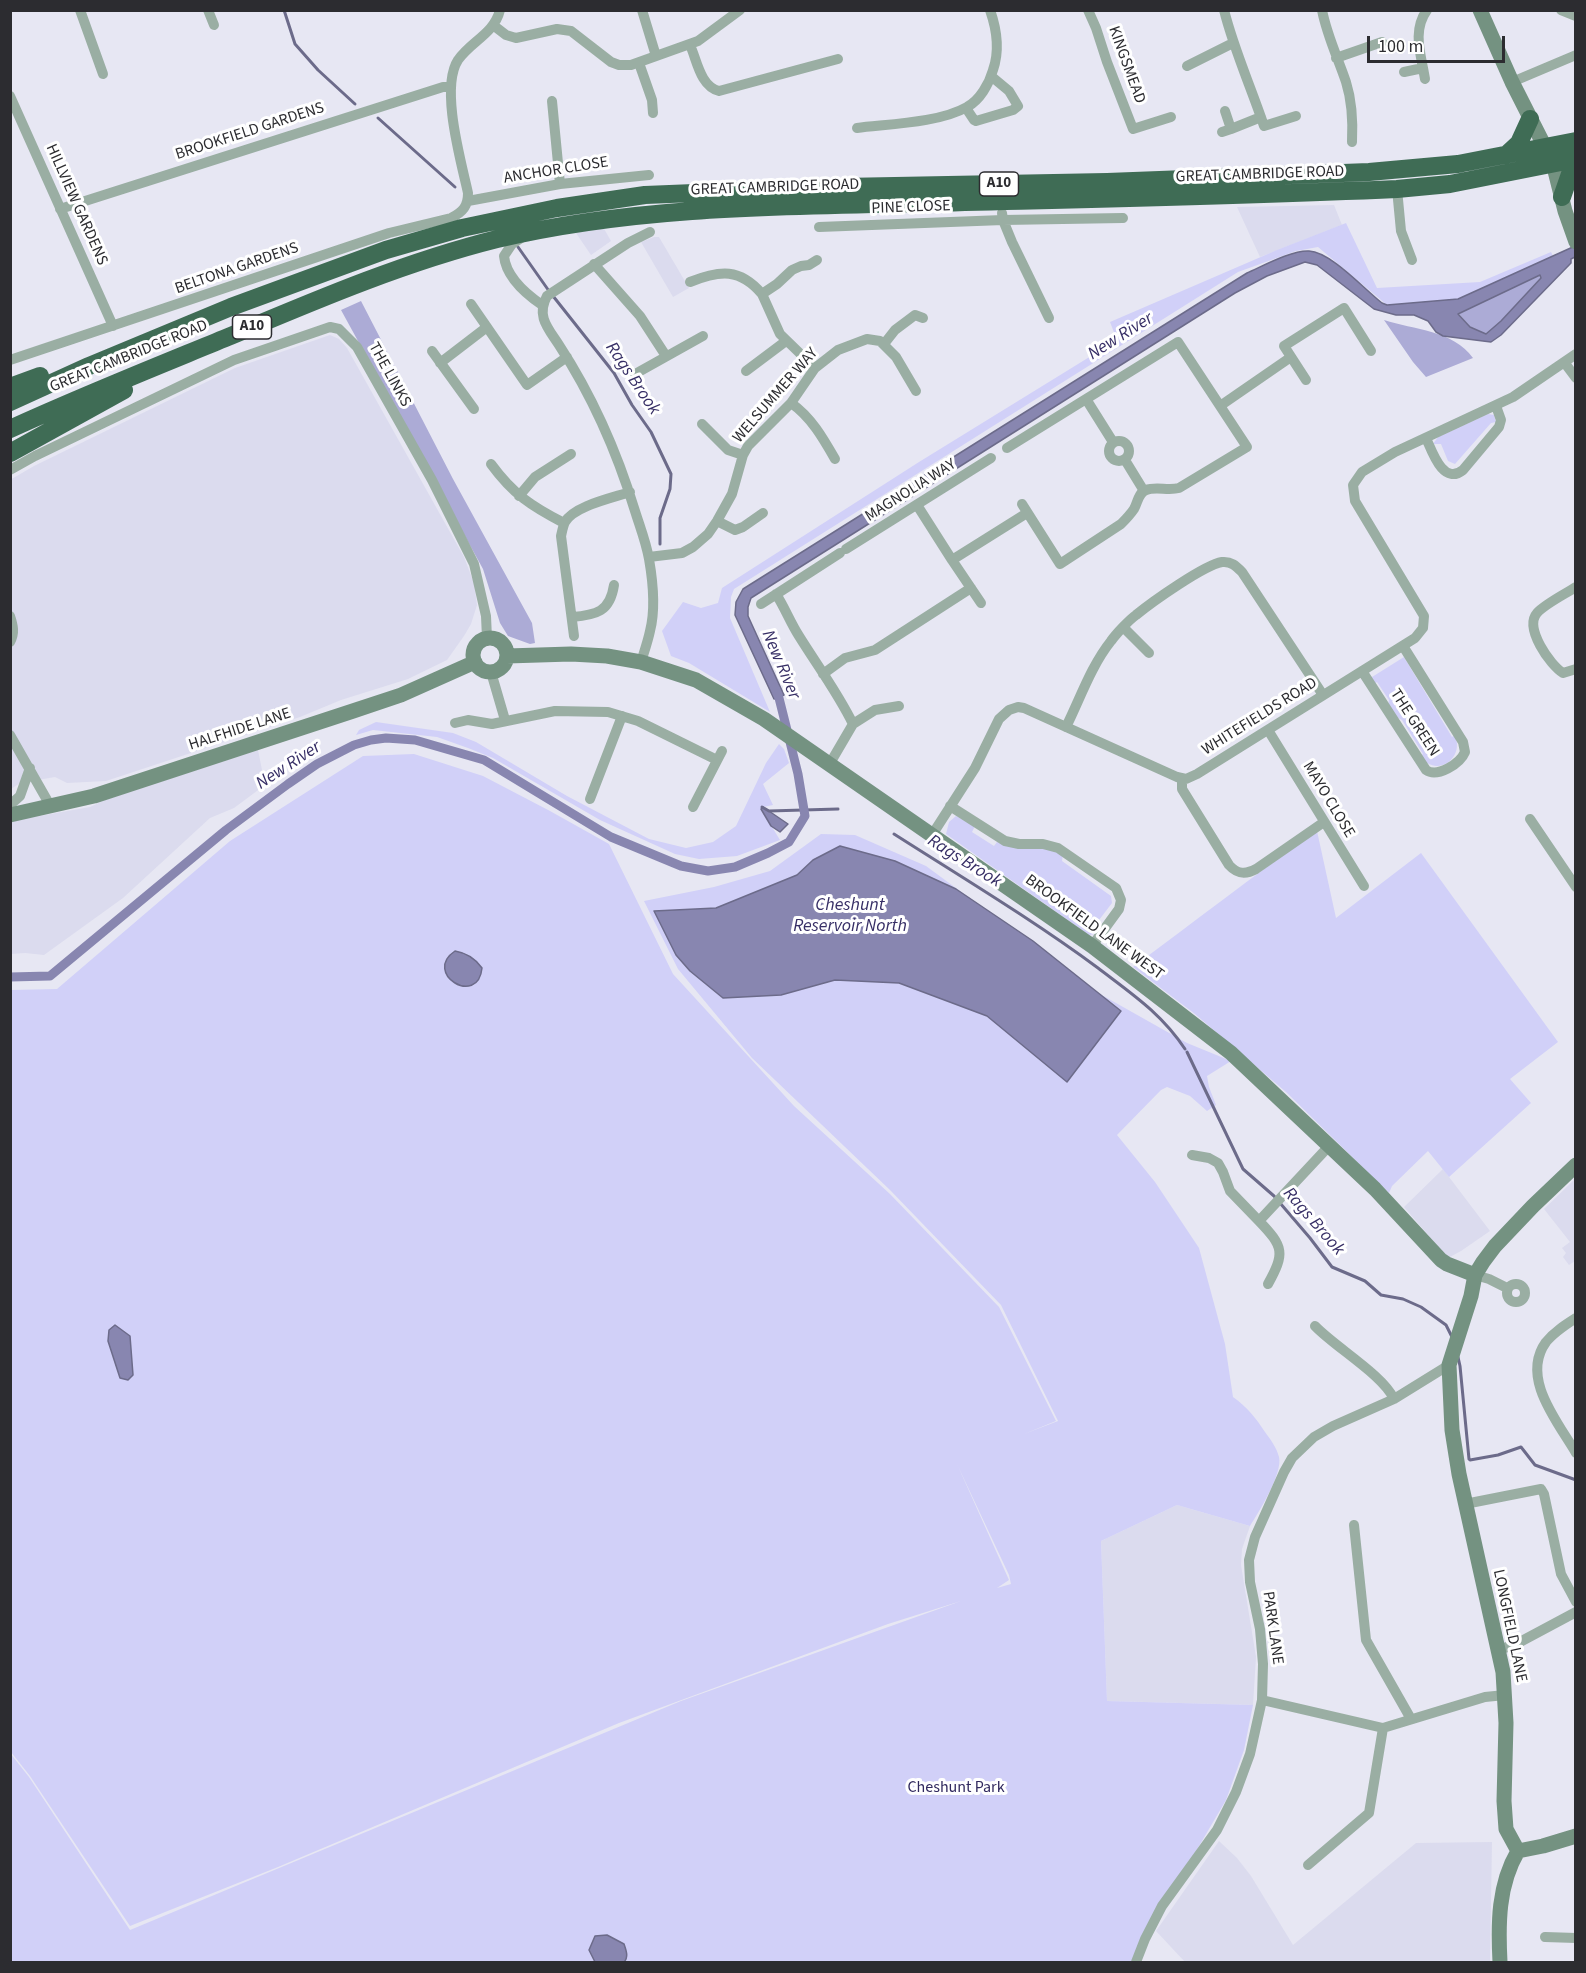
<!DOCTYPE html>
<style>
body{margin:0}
#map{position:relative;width:1586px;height:1973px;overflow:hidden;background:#e7e7f3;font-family:"Source Sans 3",sans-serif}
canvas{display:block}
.frame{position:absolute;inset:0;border:12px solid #2c2c30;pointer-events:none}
.scale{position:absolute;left:1367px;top:36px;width:138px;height:27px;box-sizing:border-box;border:3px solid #2c2c30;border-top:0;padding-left:8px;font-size:18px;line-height:21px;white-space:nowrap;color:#2c2c30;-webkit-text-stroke:4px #fff;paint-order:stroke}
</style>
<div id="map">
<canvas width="1586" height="1973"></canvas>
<div class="frame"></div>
<div class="scale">100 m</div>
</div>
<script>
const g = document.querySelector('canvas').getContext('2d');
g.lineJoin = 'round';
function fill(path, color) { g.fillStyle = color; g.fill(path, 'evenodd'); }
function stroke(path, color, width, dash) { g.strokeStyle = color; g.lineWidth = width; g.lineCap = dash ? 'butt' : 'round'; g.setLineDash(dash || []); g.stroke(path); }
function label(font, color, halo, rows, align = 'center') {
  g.font = font + ' "Source Sans 3",sans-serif'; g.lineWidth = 6; g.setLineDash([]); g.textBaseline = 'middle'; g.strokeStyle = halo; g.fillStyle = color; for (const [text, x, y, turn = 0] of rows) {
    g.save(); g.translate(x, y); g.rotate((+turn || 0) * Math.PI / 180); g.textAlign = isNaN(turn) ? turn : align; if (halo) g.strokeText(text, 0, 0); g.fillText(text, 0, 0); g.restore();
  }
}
fill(new Path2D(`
 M1334 205 1342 225 1260 257 1237 207Z
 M603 227 611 241 591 255 576 233Z
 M654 237H659L689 288 673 297 641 242Z
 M330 335 339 339 347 348 464 557 474 583 477 605 471 624 464 636 447 660 408 679 341 700 300 717 106 781 67 783 55 777 20 783 11 789 10 480 34 466 235 368Z
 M258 750 265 785 234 808 210 818 123 898 44 955 25 953 11 954V821L90 807 105 800Z
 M1443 1169 1490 1231 1461 1251 1448 1258 1404 1207Z
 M1575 1179V1261L1569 1265 1563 1257 1566 1253 1562 1248 1570 1242 1544 1209Z
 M1177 1505 1250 1526 1242 1549 1241 1565 1256 1657 1253 1705 1107 1701 1101 1541Z
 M1219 1841 1237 1858 1251 1876 1293 1945 1416 1843 1492 1842 1490 1962H1185L1156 1931Z`), '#dbdbee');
fill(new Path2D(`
 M1346 223 1377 288 1480 282 1551 252 1553 256 1458 299 1387 305 1318 247 1296 251 1238 272 734 589 731 597 730 618 770 712 689 663 671 656 662 631 683 602 701 608 718 603 722 588 919 462 1117 340 1110 322 1277 250Z
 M1488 414 1494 415 1496 422 1491 423 1455 464 1448 461 1441 444H1433L1438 437Z
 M1404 657 1452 737 1455 735C1465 760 1435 778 1420 756L1423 754 1402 720 1396 717 1388 705 1389 700 1377 682 1374 684 1372 677Z
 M376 722 453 733 476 742 567 796 649 839 686 848 713 842 736 826 766 763 779 744 784 749 789 763 763 784 773 805 763 807 761 809 780 840 737 856 699 859 675 854 600 820 493 758 468 748 437 737 373 730 356 735 359 730Z
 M414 754 483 776 550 811 609 844 673 974 794 1106 890 1194 999 1307 1056 1421 1024 1434 1058 1421 1001 1305 890 1190 752 1058 678 969 644 901 714 887 770 871 821 834 855 835 926 866 1100 994 1187 1043 1231 1061 1207 1076 1209 1087 1216 1105 1207 1111 1190 1096 1167 1087 1161 1090 1117 1135 1155 1182 1199 1248 1225 1344 1233 1397C1247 1407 1256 1418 1265 1432 1270 1439 1277 1448 1279 1457 1283 1473 1259 1512 1250 1526L1177 1505 1101 1541 1107 1701 1253 1705 1244 1750 1226 1800 1131 1962H11L10 1753 29 1777 130 1930 681 1701 961 1601 888 1624 619 1723 278 1867 130 1926 30 1776 11 1752V990L57 989 230 841 363 756ZM957 1464 1009 1575 1011 1584 997 1588 1009 1580Z
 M956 816 975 826 972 832 994 846 997 842 1038 846 1063 854 1062 861 1111 896 1112 903 1096 924 1101 928 1095 934 1089 935 946 834 949 822Z
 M1317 831 1336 918 1421 853 1558 1042 1510 1079 1531 1103 1449 1177 1428 1151 1392 1186 1389 1193 1286 1092 1195 1014 1133 967C1194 922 1254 875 1317 831Z`), '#d1d0f8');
fill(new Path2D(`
 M1540 275 1541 278 1501 321 1486 334 1470 327 1458 313Z
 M361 301 453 479 532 623 535 643 530 644 508 636 500 623 483 569 341 310Z
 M1384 320C1414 330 1453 330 1473 358L1426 377 1413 362Z`), '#acabd6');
const water = new Path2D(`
 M1575 246V257L1571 259V263L1501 335 1491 342 1443 336 1436 332 1428 321 1414 315H1396L1374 309 1317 265 1305 262 1267 276 1235 293 751 598 748 607V616L784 695 774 699 735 615 736 602 743 589 1247 273C1263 266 1292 250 1309 251 1331 252 1364 289 1382 303L1387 305 1458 299ZM1540 275 1541 278 1501 321 1486 334 1470 327 1458 314Z
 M763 807 788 824 780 832 771 826 761 809Z
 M840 846 895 861 956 889 1033 941 1121 1011 1067 1082 987 1016 899 983 835 980 781 995 723 998 690 971 676 955 654 911 716 908 797 875 813 860Z
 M455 951C467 953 475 958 482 968 478 1008 422 973 455 951Z
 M115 1325 130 1336 133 1375 128 1380 120 1378 108 1341 109 1330Z
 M607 1935 624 1944C626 1950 629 1957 624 1962H595L589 1950 595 1936Z`);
fill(water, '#8886b0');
stroke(water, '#6c6b8a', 1.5);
stroke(new Path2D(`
 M284 10 295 44 318 70 355 104
 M378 118 455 187
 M518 247 549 291
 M553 296 614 373 632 405 651 432 671 474 670 489 660 518V544
 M762 807 769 811 838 809
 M894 834C963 878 1033 920 1098 968 1132 994 1161 1013 1185 1049
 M1187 1052 1243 1169 1274 1196 1310 1238 1332 1267 1365 1281 1381 1295 1403 1299 1421 1307 1446 1325 1452 1337
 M1458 1357 1460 1366 1469 1459 1470 1460 1498 1455 1521 1447 1535 1465 1576 1480`), '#6c6b8a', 3);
stroke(new Path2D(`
 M10 977 50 976 226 830 288 784 317 764 354 745 371 740 386 738 415 740 484 760 611 837 681 866 708 871 735 867 768 853 789 842 805 816 798 774 779 698 775 688`), '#8886b0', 9);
stroke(new Path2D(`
 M80 10 103 74
 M208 10 214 25
 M642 10 656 56
 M1088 10 1096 28 1107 62 1133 129 1171 117
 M1224 10C1234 50 1251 87 1264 126L1296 116
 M1322 10C1327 36 1338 58 1346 82 1352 101 1353 122 1352 142
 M1561 10 1576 16
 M493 25 506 35 516 38 557 29 571 31 611 62 619 65H631L698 41 740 10
 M690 45C697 60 700 86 719 91L838 59
 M1336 58 1382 42
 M639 63 652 100 653 113
 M1187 66 1233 43
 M1423 68C1419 48 1414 28 1427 10
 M1404 72 1423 68 1425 79
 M1512 82 1576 55
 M10 96 113 326
 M552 101 560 184
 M966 108 974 120 976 121 1013 110 1018 106 1009 91 991 76
 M857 128C888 124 939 123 967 107 980 100 989 84 993 70 1000 50 997 30 990 10
 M1231 129 1261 117
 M1222 132 1231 129 1225 111
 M1397 189 1401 231 1412 260
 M468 201 560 184 649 175
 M60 209 443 87H450
 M1002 213 1003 220 1012 242 1049 318
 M819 227 1003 220 1123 218
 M521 238 512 244 504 256C506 277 526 294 542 305
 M594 264 640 316 666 356
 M690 282C720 270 740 268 762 294
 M471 304 527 385 567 357
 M884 344 895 330 915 315 923 318
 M432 351 474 409
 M10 360 389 233 451 218C463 212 468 206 468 193 461 161 440 88 458 60 471 41 494 34 500 10
 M1564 362 1576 378
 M440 363 487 327
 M815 368 780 334 762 294 777 284 792 270 801 266 809 265 817 260
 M746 371 786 341
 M635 374 703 336
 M1306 380 1284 346 1344 308 1371 351
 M1086 399 1113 442
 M791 403C811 417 823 438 835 459
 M1220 406 1291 357
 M702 424 728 450 743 455
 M1426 438C1432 451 1443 486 1463 470L1499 427 1501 420 1496 406
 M1109 451a10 10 0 1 1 20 0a10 10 0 1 1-20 0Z
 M1007 448 1178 342 1247 447 1179 488C1168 491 1156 486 1146 490 1138 493 1138 502 1134 509 1130 515 1126 519 1121 524L1060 564 1022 504
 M1125 460 1144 491
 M491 464C513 494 531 506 564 523
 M10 470 35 456 234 360 330 327 339 329 357 347 432 480 474 564 486 616 487 638
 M519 496 535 477 571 454
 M917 505 952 560
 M717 521 735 530 743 527 763 513
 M846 549 991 458
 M649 557 682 553 693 547 708 534 717 521 732 494 743 455 748 446 791 403 815 368 838 350 867 339 880 341 896 357 916 391
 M1576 587C1565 594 1545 604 1537 613 1524 628 1550 665 1563 673L1576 669
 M776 594C785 608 790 622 799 636 817 665 838 693 853 724L829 765
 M981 603 952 560 1027 513
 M761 604 840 553
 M10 616C13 625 15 633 10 642
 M572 617C596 615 610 612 614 585
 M1124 628 1149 653
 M574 636 561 536C562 532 563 526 565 522 574 506 612 498 630 492
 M641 662C644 652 648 641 650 631 656 608 653 582 649 559 646 542 640 527 635 511 617 452 593 397 559 345 548 328 536 316 547 296L628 243 650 232
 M1362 671 1426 770C1437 778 1460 764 1465 752L1463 742 1403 646
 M491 672 505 720
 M823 674 845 658 875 650 971 588
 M455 723 468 720 492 724 555 711 608 712 638 721 717 760
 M853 724 875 710 899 706
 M1066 727C1080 699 1091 666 1111 641 1116 634 1129 620 1136 615 1152 602 1204 565 1222 562 1231 561 1236 566 1242 572L1323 695
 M1268 730 1364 886
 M10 735 51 807
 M1182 779V789L1229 865C1237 874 1245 875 1256 869L1324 822
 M590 799 622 716
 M10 805 20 796 30 768
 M950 806 1005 841 1019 844H1043L1058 848 1116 888 1121 900 1119 909 1092 946
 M693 807 722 751
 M1530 819 1576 887
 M932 835 975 768 999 719 1009 710 1018 707 1024 708 1177 777 1186 779 1197 774 1415 638 1423 628 1424 616 1355 501 1353 485 1362 472 1395 452 1513 397 1576 354
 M1192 1155 1209 1158 1218 1163 1223 1172 1230 1191 1259 1221
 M1475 1275 1489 1279 1507 1288
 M1507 1293a9 9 0 1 1 18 0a9 9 0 1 1-18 0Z
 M1268 1284C1285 1253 1284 1247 1259 1221L1330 1145
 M1576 1318C1565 1325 1554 1332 1546 1342 1520 1378 1558 1422 1576 1453
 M1315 1326C1335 1347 1383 1375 1394 1399
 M1465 1504 1541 1489 1544 1494 1561 1574 1576 1602
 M1354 1525 1366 1640 1411 1719
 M1499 1650 1518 1643 1576 1612
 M1262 1700 1383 1728 1485 1697 1505 1695
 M1308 1865 1369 1813 1383 1728
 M1545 1937 1576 1938
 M1136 1962 1145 1939 1162 1906 1217 1830 1236 1792 1250 1754 1262 1700 1263 1664 1260 1629 1250 1582 1249 1560 1255 1537 1284 1472 1292 1458 1314 1437 1333 1426 1394 1399 1449 1365`), '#9aaea3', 10);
stroke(new Path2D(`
 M1480 10 1512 82 1553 163 1565 211 1576 242
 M473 655a17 17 0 1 1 34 0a17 17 0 1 1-34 0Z
 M507 656 571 654 607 656 641 662 696 680 764 719 1092 946 1231 1053 1375 1189 1441 1260 1447 1264 1475 1275
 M10 815 94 796 353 711 401 695 475 662
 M1518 1851 1506 1829 1504 1801 1506 1723 1503 1672 1459 1474 1452 1430 1449 1365 1471 1296 1475 1275 1483 1262 1495 1246 1533 1206 1576 1165
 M1518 1851 1543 1846 1576 1836
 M1500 1962C1498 1924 1498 1885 1518 1851`), '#749281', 15);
stroke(new Path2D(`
 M1506 155 1519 143 1530 119
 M1562 197 1570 174 1576 168
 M10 387 40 376
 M10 402 89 366 231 307 386 250 462 228 557 208 645 195 842 187 1107 182 1369 172 1458 164 1576 141
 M10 429C82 396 155 367 228 337 316 300 405 262 497 239 637 206 782 206 925 203 1082 199 1240 196 1397 189L1450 184 1576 159
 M10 453 124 390`), '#3f6c55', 18);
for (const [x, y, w] of [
 [999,184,39],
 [252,327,39]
]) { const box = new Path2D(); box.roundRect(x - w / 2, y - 12, w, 24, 4.5); g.fillStyle = '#fff'; g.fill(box); stroke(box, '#2c2c30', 1.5); }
label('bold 15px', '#2c2c30', null, [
 ["A10",999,184],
 ["A10",252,327]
]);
label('16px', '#2c2c30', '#fff', [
 ["KINGSMEAD",1126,65,70],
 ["BROOKFIELD GARDENS",250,132,-18],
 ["ANCHOR CLOSE",556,171,-9],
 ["GREAT CAMBRIDGE ROAD",1260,175,-2],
 ["GREAT CAMBRIDGE ROAD",775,188,-2],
 ["HILLVIEW GARDENS",76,205,66],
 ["PINE CLOSE",911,208,-2],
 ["BELTONA GARDENS",237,269,-19],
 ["GREAT CAMBRIDGE ROAD",129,357,-22],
 ["THE LINKS",389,375,61],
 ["WELSUMMER WAY",776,396,-49],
 ["MAGNOLIA WAY",911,491,-32],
 ["WHITEFIELDS ROAD",1260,717,-32],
 ["THE GREEN",1414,723,57],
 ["HALFHIDE LANE",240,730,-18],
 ["MAYO CLOSE",1328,800,59],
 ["BROOKFIELD LANE WEST",1094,928,36],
 ["LONGFIELD LANE",1509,1626,78],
 ["PARK LANE",1272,1628,82]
]);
label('16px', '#30285e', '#fff', [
 ["Cheshunt Park",956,1788]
]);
label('italic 18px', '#372f66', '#fff', [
 ["New River",1121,337,-32],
 ["Rags Brook",632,379,56],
 ["New River",780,665,67],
 ["New River",289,766,-33],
 ["Rags Brook",964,862,32],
 ["Cheshunt",850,906],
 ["Reservoir North",850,927],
 ["Rags Brook",1313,1222,49]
]);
</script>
